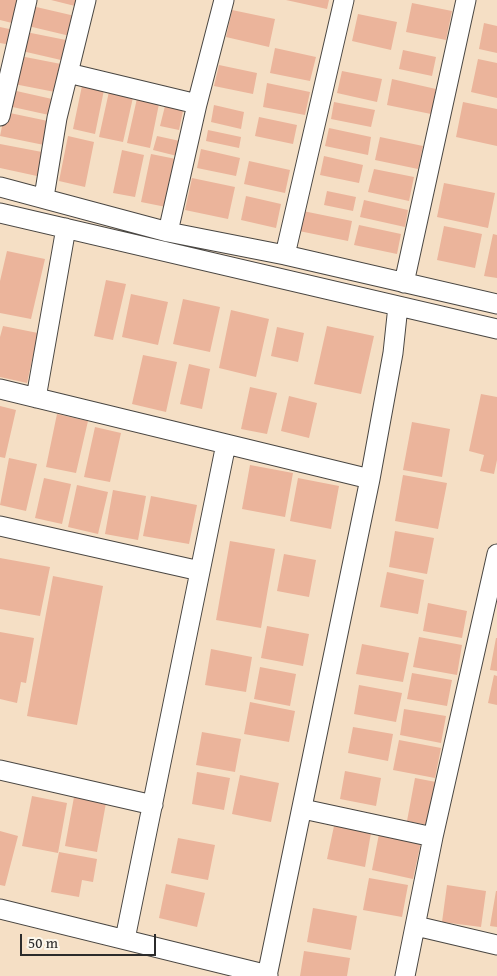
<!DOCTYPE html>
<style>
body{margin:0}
#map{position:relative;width:497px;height:976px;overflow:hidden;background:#f5dfc5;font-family:"Gentium Book Plus",serif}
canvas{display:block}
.scale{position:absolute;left:20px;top:934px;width:136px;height:22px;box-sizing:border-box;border:2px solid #2b2b2b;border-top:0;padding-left:6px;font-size:15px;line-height:18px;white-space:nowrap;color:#2b2b2b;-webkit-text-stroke:4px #fbf7ec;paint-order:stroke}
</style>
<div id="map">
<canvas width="497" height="976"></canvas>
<div class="scale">50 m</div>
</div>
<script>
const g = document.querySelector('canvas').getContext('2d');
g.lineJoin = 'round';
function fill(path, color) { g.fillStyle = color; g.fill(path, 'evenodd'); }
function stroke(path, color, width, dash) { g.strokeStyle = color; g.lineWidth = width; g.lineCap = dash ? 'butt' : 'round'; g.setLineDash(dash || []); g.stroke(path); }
fill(new Path2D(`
 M0 0H19L16 24 0 20Z
 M51 0H81L79 7Z
 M286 0H329L327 9Z
 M412 3 452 11 446 40 406 32Z
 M32 6 75 16 70 36 28 26Z
 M232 10 275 19 269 47 226 37Z
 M358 14 397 22 391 50 352 41Z
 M484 23 497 26V53L479 49Z
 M0 27 14 30 11 45 0 43Z
 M26 32 66 40 61 60 22 51Z
 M275 48 316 57 310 81 270 73Z
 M403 50 436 57 432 76 399 69Z
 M20 56 61 64 55 92 14 84Z
 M478 59 497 63V98L471 92Z
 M219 65 257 73 253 94 214 86Z
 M342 71 382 79 377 102 337 93Z
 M392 79 436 89 431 114 387 105Z
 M83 81 105 85 95 134 73 129Z
 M267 83 310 92 305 115 263 107Z
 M110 87 134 93 123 142 99 137Z
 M12 90 52 99 49 115 8 106Z
 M138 94 160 99 150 148 127 143Z
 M166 102 184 106 179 130 160 126Z
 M334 102 375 110 371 127 331 119Z
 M463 102 497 109V146L456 137Z
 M214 105 244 112 241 129 211 122Z
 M5 112 48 121 44 145 0 136Z
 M259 117 297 125 293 144 255 136Z
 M329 128 371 137 368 155 325 146Z
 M208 130 241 137 239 148 206 141Z
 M68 136 94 142 85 187 59 181Z
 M157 136 180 141 177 156 153 150Z
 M380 137 423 146 418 169 375 160Z
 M0 144 42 152 37 176 0 168Z
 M201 149 240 158 236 176 197 168Z
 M122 150 144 155 135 197 113 193Z
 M151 154 176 159 166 207 141 202Z
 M324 156 363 165 359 183 320 175Z
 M249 161 290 170 285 193 244 184Z
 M374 169 414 177 409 201 368 192Z
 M192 178 235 187 228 219 185 210Z
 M444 183 495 193 488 228 437 217Z
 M327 191 356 197 353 211 324 205Z
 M246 196 281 204 276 228 241 220Z
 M364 200 408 210 405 227 360 217Z
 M303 211 352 221 348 241 299 231Z
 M359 225 401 234 397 254 354 245Z
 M444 226 482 234 475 268 437 260Z
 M493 234 497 235V278L484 276Z
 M7 251 45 259 31 319 0 313V281Z
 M106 280 126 284 113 340 94 336Z
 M131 294 168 302 158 345 122 337Z
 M183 299 220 307 210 352 173 344Z
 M231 310 269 319 256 377 219 368Z
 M3 326 38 333 27 383 0 377V337Z
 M327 326 374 336 361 394 314 384Z
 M277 327 304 333 298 362 271 356Z
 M143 355 177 362 166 412 132 404Z
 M189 364 210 369 202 409 180 404Z
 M250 387 277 393 267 434 241 429Z
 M481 394 497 397V460L494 474 480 471 484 455 469 451Z
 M289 396 317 403 309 438 281 431Z
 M0 406 16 410 5 458 0 457Z
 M57 414 88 421 76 473 46 467Z
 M412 422 450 429 442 477 403 470Z
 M95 427 121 433 110 482 84 477Z
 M9 458 37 464 26 511 0 505Z
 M250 465 293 473 285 517 242 509Z
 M403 475 447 483 438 529 395 521Z
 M44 478 71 484 62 524 35 518Z
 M298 478 339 486 331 529 290 521Z
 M77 485 108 492 98 534 68 527Z
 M113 490 146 496 138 540 105 534Z
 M151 496 197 505 189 544 143 536Z
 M395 531 434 538 427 574 389 567Z
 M230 541 275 549 261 628 216 620Z
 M284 554 316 560 309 597 277 591Z
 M0 558 50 567 40 616 0 609Z
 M387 572 424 580 418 614 380 607Z
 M53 576 103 586 77 725 27 716Z
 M428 603 467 611 462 638 423 631Z
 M267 626 309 634 303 666 261 658Z
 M0 632 34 638 26 683 21 682 17 703 0 699Z
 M419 637 462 645 457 675 413 667Z
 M496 638H497V671L490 670Z
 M362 644 409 653 403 682 356 674Z
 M211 649 252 657 246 692 205 685Z
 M260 667 296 674 290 706 254 699Z
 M412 673 452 680 447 706 407 699Z
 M494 675 497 676V705L488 703Z
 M359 685 402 693 396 722 354 714Z
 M250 702 295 711 289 742 244 734Z
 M404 709 446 716 441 743 400 735Z
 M353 727 393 734 388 761 348 753Z
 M202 732 241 739 235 772 196 765Z
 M399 740 441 748 435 778 393 770Z
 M345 771 381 778 376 806 340 799Z
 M197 772 230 778 224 810 192 804Z
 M240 775 279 783 271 822 232 814Z
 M415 778 436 782 428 825 407 821Z
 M32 796 67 803 58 853 22 846Z
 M74 797 106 803 97 852 65 846Z
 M334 826 371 833 365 867 327 859Z
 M0 831 18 836 5 886 0 885Z
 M379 834 421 842 413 879 372 870Z
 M178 838 215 845 208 880 171 873Z
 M59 852 97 859 93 882 82 880 79 897 51 892Z
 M369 878 408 885 402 917 363 910Z
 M166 884 205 893 197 927 159 918Z
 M447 885 486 891 481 927 442 922Z
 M496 891H497V927L490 926Z
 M313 908 357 916 351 950 307 942Z
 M304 951 350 958 347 976H300Z`), '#ebb49b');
const minor = new Path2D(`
 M68 73 197 104
 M0 116 27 0
 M0 187 168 232 285 255 497 304
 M44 197 57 118 86 0
 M0 213 497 329
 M168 232 197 104 224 0
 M285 255 344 0
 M404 283 466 0
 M0 389 370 479
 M36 398 66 228
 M0 526 200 571
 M0 770 153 805
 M303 809 433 837
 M0 909 268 975
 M416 926 497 945
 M125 939 226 444
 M267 976 370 479 393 353 398 306
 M405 976 433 837 497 554`);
stroke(minor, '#494642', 21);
stroke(minor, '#fff', 19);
</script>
